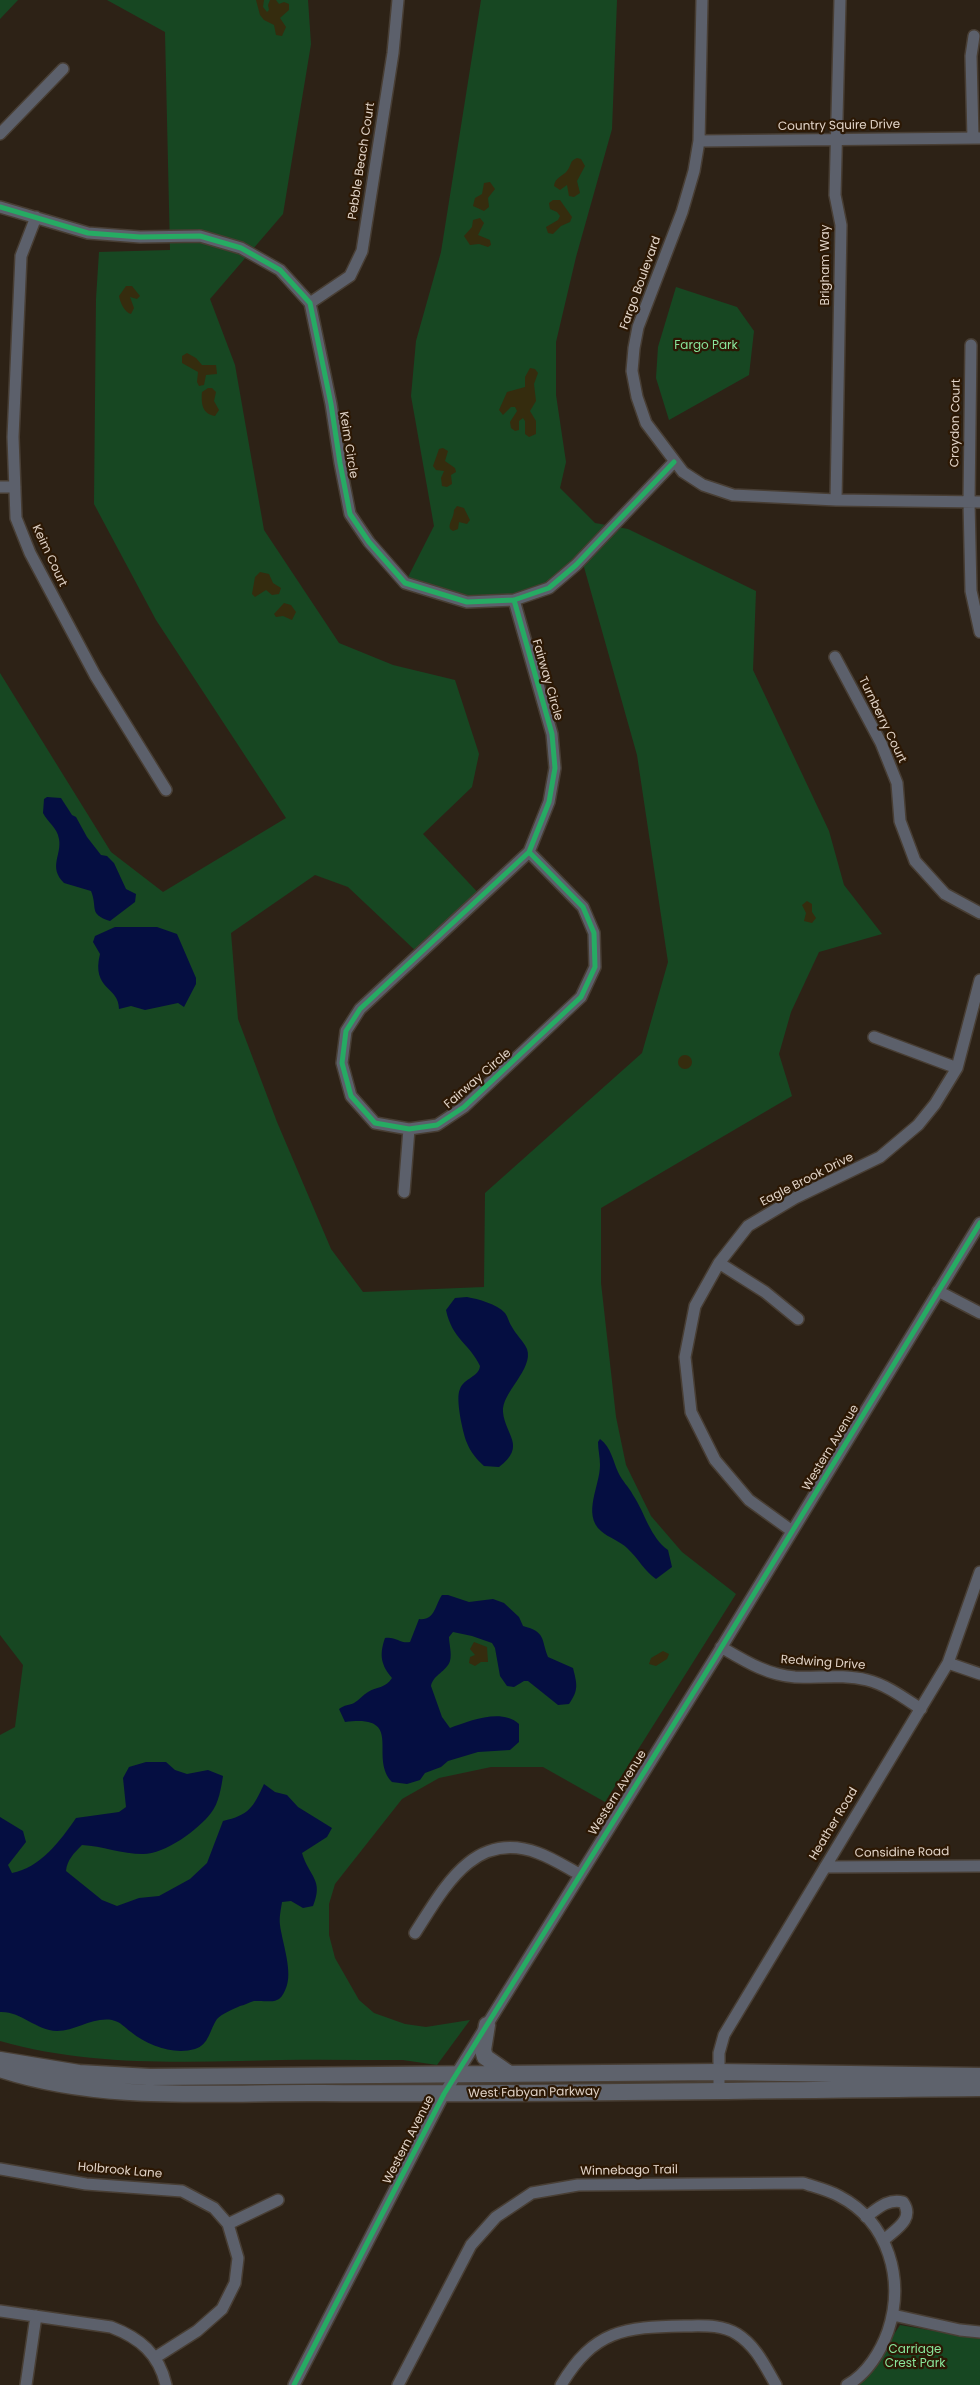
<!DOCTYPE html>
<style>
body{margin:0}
canvas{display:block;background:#2d2216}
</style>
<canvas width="980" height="2385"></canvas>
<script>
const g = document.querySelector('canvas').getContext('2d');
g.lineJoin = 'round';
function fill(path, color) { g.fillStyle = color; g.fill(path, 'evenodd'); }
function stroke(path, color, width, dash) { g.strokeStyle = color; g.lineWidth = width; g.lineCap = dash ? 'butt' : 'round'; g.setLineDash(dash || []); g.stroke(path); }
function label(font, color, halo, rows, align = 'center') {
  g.font = font + ' Poppins,sans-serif'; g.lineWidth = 4.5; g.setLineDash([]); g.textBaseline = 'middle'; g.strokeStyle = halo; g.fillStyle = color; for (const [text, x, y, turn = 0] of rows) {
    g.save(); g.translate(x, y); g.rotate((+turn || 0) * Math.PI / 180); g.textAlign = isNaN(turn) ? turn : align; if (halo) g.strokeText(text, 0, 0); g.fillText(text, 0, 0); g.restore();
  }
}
fill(new Path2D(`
 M0 0H18L0 19Z
 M107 0H308L311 44 283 214 210 299 235 365 264 530 339 643 393 665 455 680 479 754 472 787 423 834 482 897 419 954 348 887 315 875 231 933 238 1019 277 1122 331 1249 363 1292 484 1287 485 1193 642 1053 668 962 637 755 582 560 549 588 514 600 467 602 405 583 434 526 411 396 416 341 441 252 481 0H617L612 129 576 257 556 342V395L566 462 560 488 595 523 628 529 756 591 753 670 829 831 844 885 882 934 819 952 791 1012 779 1054 792 1096 601 1208V1283L616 1417 626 1465 651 1516 682 1552 736 1594 605 1802 543 1767H491L439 1778 402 1799 335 1884 329 1904V1935L335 1958 359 2000 374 2013 405 2024 426 2027 470 2020 437 2065 403 2060C348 2060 293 2059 239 2061 159 2063 77 2063 0 2041V1735L15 1727 23 1665 0 1635V673L111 852 163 892 286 818 156 620 94 504 96 299 99 252 170 250 165 32Z
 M676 287 737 307 754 331 749 375 669 420 656 378 658 347Z
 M900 2325 980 2339V2385H855L866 2378Z`), '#174722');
fill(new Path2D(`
 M256 0H264L263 7 267 12 269 10 268 5 270 0H276L279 4 284 2 289 4V10L280 18 286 27 282 36 276 35 274 25 264 20 260 15Z
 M577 158 581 159 585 166 577 181 580 193 574 197 569 196 567 185 560 190 554 186C555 177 562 177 567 171 572 165 569 161 577 158Z
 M490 182 495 189 488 198 489 207 484 211 473 206 475 198 482 194 484 183Z
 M553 200H560L572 217 570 222 561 226 553 234 548 233 546 227 558 220 560 216 557 212 550 209 549 203Z
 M480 218 484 223 478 235 490 240 491 245 488 247 479 244 470 245 464 236 472 227 473 220Z
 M126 286H132L140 296 137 299 130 297 134 308 131 314C124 312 120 302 119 296Z
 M187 353 196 358 202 365H216L217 374 206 375 204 385 199 386 197 382 198 372 182 363V356Z
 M530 368 535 369 538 373 534 384 536 401 530 411 536 421V434L529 437 525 434V421L523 418 519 421V430L515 431 511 428 510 422 517 411 515 407H511L503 415 499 410 507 392 525 387V377Z
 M208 388H212L216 392 214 401 219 410 215 416C202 414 201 403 202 392Z
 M443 448 448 451 445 461 455 468 456 472 451 475 452 484 447 487 442 486 441 478 444 471 436 470 433 466 439 449Z
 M457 506 464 508 470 520 467 524 459 522 458 529 453 531 450 529C448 523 454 518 454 510Z
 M260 572 269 574 273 583 281 588 279 594 272 595 266 590 255 597 252 594 255 577Z
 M284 603 291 605 296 612 292 620 283 616 276 617 274 614Z
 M807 901 812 904V912L816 918 812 923 804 921 806 913 802 905Z
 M678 1062a7 7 0 1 1 14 0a7 7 0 1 1-14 0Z
 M474 1642 487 1647 488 1662H481L475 1666 469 1663 470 1657 475 1655 470 1649Z
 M663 1651 669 1654 667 1659 656 1666 649 1664 651 1658Z`), '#352c0e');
fill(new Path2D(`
 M47 797 61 798 72 815 76 817 87 837 101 855 107 856 114 863 126 889 136 894 135 902 110 921C88 914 98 908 91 891L64 883C48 867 62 855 59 839 57 827 48 823 43 813L44 799Z
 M115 927H157L177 934 196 978V984L184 1007 178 1003 145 1010 131 1006 119 1009C119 986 91 990 100 954L93 942 95 936Z
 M467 1297C478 1299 497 1304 505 1313 508 1317 509 1323 512 1327 516 1335 523 1340 527 1349 534 1369 501 1393 503 1412 505 1435 527 1446 499 1467L484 1466C477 1460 470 1451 467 1443 463 1434 455 1398 460 1389 464 1378 479 1377 480 1366 470 1344 452 1339 446 1310L455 1298Z
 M600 1439C611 1447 613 1461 618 1472 622 1481 629 1487 633 1495 645 1513 650 1537 668 1550L672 1567 656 1579C645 1572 638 1558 627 1548 620 1541 609 1538 601 1531 582 1514 600 1486 600 1465 600 1457 598 1449 598 1442Z
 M442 1595H448L469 1602 493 1599 504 1603 519 1617 523 1626C546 1632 541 1639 548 1657L573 1668C577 1684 579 1690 569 1704L558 1705 528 1681H524L514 1687 507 1686 500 1676 495 1648 492 1643 472 1636 453 1632 449 1637C449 1644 452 1653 450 1661 447 1671 433 1675 431 1686L442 1717 450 1728C470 1721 501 1708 519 1724V1742L510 1750 478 1752 448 1761 441 1767 425 1773 420 1780 407 1784 392 1782C368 1757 406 1714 345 1722L339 1709C344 1705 350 1705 354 1703 359 1700 363 1695 368 1692 376 1687 386 1688 392 1678 381 1665 379 1655 385 1638 395 1636 401 1644 410 1642L419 1619C435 1621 435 1605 442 1595Z
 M146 1762H166L175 1770 187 1774 208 1770 223 1776C221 1788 219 1803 211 1813 198 1830 165 1854 143 1854 122 1854 102 1846 82 1845 74 1853 67 1860 66 1871L102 1900 117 1906 139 1898 159 1896 190 1879 207 1863 223 1821C249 1815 253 1808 264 1784L275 1792 287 1795 298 1807 332 1828 327 1837 302 1853C309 1877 324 1879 313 1906L303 1908 291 1901 282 1902C281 1909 279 1917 280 1925 282 1941 292 1969 287 1985 280 2007 272 2000 254 2001 250 2002 245 2005 240 2006 234 2009 221 2014 217 2019 210 2029 209 2045 195 2049 174 2055 148 2046 131 2032 124 2027 121 2022 112 2020 92 2017 76 2031 57 2031 35 2030 21 2011 0 2012V1817L23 1831 26 1842 8 1865 12 1873C40 1868 61 1840 76 1818L119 1812 126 1807 123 1778 129 1767Z`), '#050e41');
const street = new Path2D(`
 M702 0 699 141 694 171 682 212 638 327 634 348 632 371 637 397 646 423 683 472 703 485 733 495 836 500 980 502
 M0 134 63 69
 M973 138 971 56 974 36
 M699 141 980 138
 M0 207 88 233 140 237 200 236 241 248 280 270 310 303 331 404 340 463 350 514 369 542 405 583 467 602 514 600 549 588 576 565 674 462
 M36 217 21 256 13 437 16 518 30 553 95 675 166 790
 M310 303 350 276 362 251 393 53 398 0
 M971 345 969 502 971 591 980 632
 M0 487H15
 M836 500 841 225 835 195 840 0
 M514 600 552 734 555 768 549 802 529 852 360 1009 346 1031 342 1063 351 1096 375 1123 409 1129 437 1125 464 1107 581 997 595 967 594 933 583 907 529 852
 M835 657 881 743 897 783 900 821 915 861 945 894 980 913
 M874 1037 957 1068
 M404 1192 409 1129
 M719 1263 765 1292 798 1319
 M938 1291 980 1313
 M792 1531 749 1500 715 1460 691 1412 685 1357 695 1306 719 1263 748 1226 795 1198 880 1157 918 1125 935 1104 957 1068 980 980
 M721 1647C745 1661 767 1675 795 1677 819 1678 843 1674 867 1680 887 1685 904 1698 921 1709
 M948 1663 980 1674
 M825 1867 980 1866
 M415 1933C444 1888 474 1829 538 1853 552 1858 566 1867 579 1874
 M719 2091V2053L724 2035 948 1663 980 1572
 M0 2169 86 2184 182 2191 214 2208 228 2224 238 2258 235 2283 222 2309 197 2331 156 2357
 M866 2217C877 2209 888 2198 903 2202 915 2219 896 2229 884 2240
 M228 2224 278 2200
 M0 2311 111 2327C140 2338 159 2354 166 2385
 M893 2315 960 2330 980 2332
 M26 2385 36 2316
 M294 2385 444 2094 715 1658 980 1223
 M398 2385 471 2245 496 2217 532 2193 578 2185 803 2183C815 2187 828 2190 839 2196 889 2222 905 2280 888 2331 881 2351 867 2374 847 2385
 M561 2385C594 2330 624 2327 684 2326 702 2326 721 2324 737 2334 756 2346 765 2366 776 2385`);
const secondary = new Path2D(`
 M487 2025 483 2050 485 2057 508 2073
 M0 2060 79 2073 150 2077 719 2072 980 2076
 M0 2069C103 2103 216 2092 323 2093 542 2095 761 2090 980 2088`);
stroke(street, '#483e34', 14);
stroke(secondary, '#483e34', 19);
stroke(street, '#5c606b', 11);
stroke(secondary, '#5e626c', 16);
stroke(new Path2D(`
 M0 207 88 233 140 237 200 236 241 248 280 270 310 303 331 404 340 463 350 514 369 542 405 583 467 602 514 600 549 588 576 565 674 462
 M514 600 552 734 555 768 549 802 529 852 360 1009 346 1031 342 1063 351 1096 375 1123 409 1129 437 1125 464 1107 581 997 595 967 594 933 583 907 529 852
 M294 2385 444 2094 715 1658 980 1223`), '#26ab63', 5);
label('12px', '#e1d3c7', '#2c1804', [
 ["Country Squire Drive",839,126,-1],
 ["Pebble Beach Court",362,161,-81],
 ["Brigham Way",826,265,-90],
 ["Fargo Boulevard",641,283,-70],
 ["Croydon Court",956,423,-89],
 ["Keim Circle",348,445,81],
 ["Keim Court",49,556,65],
 ["Fairway Circle",547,680,74],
 ["Turnberry Court",882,720,64],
 ["Fairway Circle",478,1079,-41],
 ["Eagle Brook Drive",807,1180,-27],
 ["Western Avenue",831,1448,-59],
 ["Redwing Drive",823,1663,4],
 ["Western Avenue",618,1793,-58],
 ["Heather Road",834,1824,-59],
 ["Considine Road",902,1853,-1],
 ["West Fabyan Parkway",534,2093,-1],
 ["Western Avenue",409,2140,-63],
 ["Holbrook Lane",120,2171,5],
 ["Winnebago Trail",629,2171,-1]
]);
label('12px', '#89e69b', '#2c1804', [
 ["Fargo Park",706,346],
 ["Carriage",915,2350],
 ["Crest Park",915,2364]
]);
</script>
